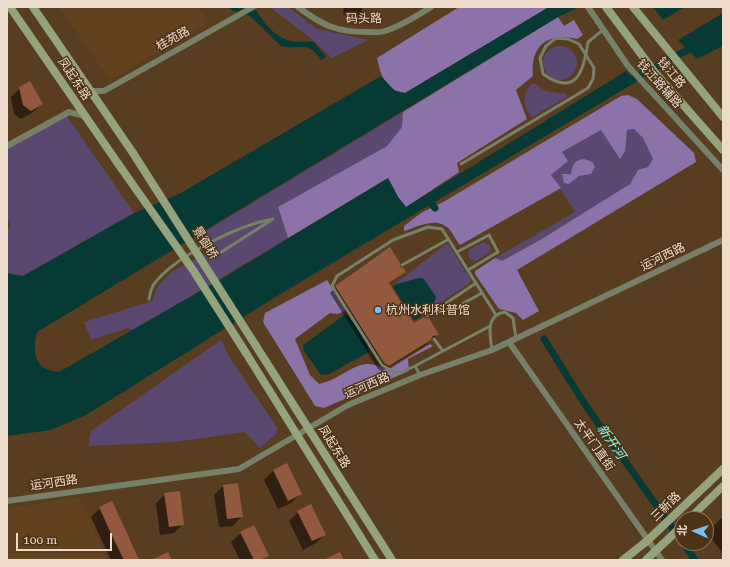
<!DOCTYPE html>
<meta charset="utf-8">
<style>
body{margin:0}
#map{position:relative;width:730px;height:567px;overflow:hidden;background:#583d20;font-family:"Roboto Serif","Noto Sans SC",serif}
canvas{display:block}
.frame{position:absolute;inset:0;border:8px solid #eddccc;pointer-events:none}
.north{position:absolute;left:674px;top:511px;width:40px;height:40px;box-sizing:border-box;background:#4d3216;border:1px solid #8d765f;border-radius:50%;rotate:273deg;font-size:11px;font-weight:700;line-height:16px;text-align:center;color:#eddccc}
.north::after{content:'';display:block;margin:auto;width:14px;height:18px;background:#7abff8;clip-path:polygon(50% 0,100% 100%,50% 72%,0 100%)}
.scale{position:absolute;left:16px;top:533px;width:96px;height:18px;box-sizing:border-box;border:2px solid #eddccc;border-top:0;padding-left:5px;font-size:12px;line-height:14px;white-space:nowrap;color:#eddccc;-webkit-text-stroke:3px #4d3216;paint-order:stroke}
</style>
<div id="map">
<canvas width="730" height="567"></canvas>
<div class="frame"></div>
<div class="north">北</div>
<div class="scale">100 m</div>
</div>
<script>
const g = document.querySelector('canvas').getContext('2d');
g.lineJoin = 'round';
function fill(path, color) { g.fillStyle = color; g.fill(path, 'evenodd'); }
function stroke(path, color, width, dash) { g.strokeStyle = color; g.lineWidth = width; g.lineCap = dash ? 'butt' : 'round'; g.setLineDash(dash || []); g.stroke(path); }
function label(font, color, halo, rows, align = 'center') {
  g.font = font + ' "Roboto Serif","Noto Sans SC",serif'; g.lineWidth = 3; g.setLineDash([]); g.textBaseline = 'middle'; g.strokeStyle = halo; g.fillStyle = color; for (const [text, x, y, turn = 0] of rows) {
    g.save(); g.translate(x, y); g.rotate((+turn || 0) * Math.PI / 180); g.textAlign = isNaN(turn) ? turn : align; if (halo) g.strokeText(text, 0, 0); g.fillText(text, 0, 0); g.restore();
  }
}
fill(new Path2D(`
 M59 7H197L210 22 110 80Z
 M79 497 108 560H7V508Z`), '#62411e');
fill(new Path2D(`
 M270 7H288L317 29 368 40 332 58 313 40Z
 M543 63a17 17 0 1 1 34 0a17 17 0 1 1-34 0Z
 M533 83 546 91 566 94 567 97 532 117C523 107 521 91 533 83Z
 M64 112 134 213 23 276 7 273V229L11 226 7 218V145Z
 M403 112 402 127 387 146 278 207 288 238 134 330 128 328 91 340 84 322 152 301 158 286 170 273 212 250 201 234Z
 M634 129 643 138 653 159 648 167 638 170 630 184 540 240 501 262 495 258 575 212 551 175 561 153 601 130 627 137V130Z
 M484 242 489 245 491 249 489 253 476 261 470 259 468 254 470 249Z
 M446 244 449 245 471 280 468 284 415 320 426 312 422 278 394 285Z
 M221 340 228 355 278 429 275 435 260 448 245 432 174 442 88 446 91 431Z`), '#5b4870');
fill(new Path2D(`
 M459 7H549L405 93C385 90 381 76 377 58Z
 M558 17 564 26 574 20 583 35 577 39C548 32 530 45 533 76L516 90 527 119 457 163 459 172 406 207 398 197 388 178 288 238 278 207 387 146 402 127 403 112Z
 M628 95 637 99 694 153 696 162 517 270 539 311 523 320 516 313 499 309 475 274V271L495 258 502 261 540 240 630 184 638 170 648 167 653 159 643 138 634 129 627 130 625 151 620 159 601 130 562 152 568 161 551 175 561 188 460 245C456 241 453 233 449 229 435 216 419 227 404 231V226L421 213 445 201 621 96Z
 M584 159 592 162 595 167 591 174 579 176 569 184 564 183 562 174H571C572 165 575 160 584 159Z
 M327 280 345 308V311L338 314 330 313 295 339 310 375 319 384C336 381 350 366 366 364 375 363 382 369 391 368L430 344 433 346 408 359 409 371 324 408 315 406 263 322 265 313Z`), '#8b72a9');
fill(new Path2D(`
 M228 7H254C262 20 273 36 288 40 296 43 305 41 314 42L326 57 321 60C308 39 301 51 281 46L250 16 232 10Z
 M549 7H579L558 17 37 332C32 353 34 370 59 372L223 278 388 178 398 197 406 207 626 71 636 82 282 293 86 415 51 430 7 436V273L23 276 134 213 179 194 381 76 395 91 405 93Z
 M653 7H685L663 20Z
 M723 13V46L697 59 678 40Z
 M419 278 424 279 436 297C435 306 422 317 414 320L393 287 396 284Z
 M344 315C351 315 369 344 369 352L329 374 321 375 304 351 303 345Z`), '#073a35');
fill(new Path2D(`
 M344 7H362V12L357 16 343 15Z
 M20 88 42 104 32 113 21 119 14 114 11 97Z
 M398 268 405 272 389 284 414 324 426 320 438 334 424 346 382 371 378 369 330 293 336 287Z
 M286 465 300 494 291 503 278 509 264 480 273 471Z
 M223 486 242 516 233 526 219 527 214 495Z
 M165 494 183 524 174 533 160 535 156 503Z
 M100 508 138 560H111L91 517Z
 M298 512 325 534 316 543 303 550 289 521Z
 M723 517V554L707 532Z
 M241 533 268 555 263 560H240L231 542Z`), '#0007');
stroke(new Path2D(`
 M625 83 695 46
 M429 201 435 208
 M544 339 584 403 695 560`), '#073a35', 7);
fill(new Path2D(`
 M30 81 43 104 31 111 23 105 19 87Z
 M390 247 400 263V267L403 268 406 272 389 283 414 323 424 317 426 319 429 318 439 335 433 336 431 340 389 366 384 363 335 286Z
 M287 463 302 494 288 501 273 470Z
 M238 483 243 517 227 519 223 485Z
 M180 491 184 525 169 527 164 493Z
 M112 501 127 533 139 560H124L115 542 99 507Z
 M311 504 326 535 312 541 297 511Z
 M254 525 269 556 260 560H254L240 532Z
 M168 552 172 560H151Z
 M340 552 344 560H323Z`), '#93593f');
stroke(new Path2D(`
 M461 164 588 88 593 79 594 68 579 44 568 39 556 38 546 46
 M457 252 489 235 498 252 468 270
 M402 265 449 239
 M149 299C150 294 151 288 154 284 175 256 239 225 273 219L212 258
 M453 309 482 293
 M427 316 476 283
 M434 339 443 351
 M492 350C490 335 485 315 505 312L513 318 516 339
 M415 366 397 374 382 365 332 286 337 276 393 240 428 227 442 229 496 315
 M420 375 415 366 490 326`), '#778168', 3);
stroke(new Path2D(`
 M298 7C322 25 336 32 366 32 372 32 379 33 385 31 401 26 417 16 431 7
 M588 7 628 66 723 170
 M91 91H104L253 7
 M7 146 69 112 85 116
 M509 342 662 560
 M7 501 239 469 348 405 420 375 492 350 723 240`), '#778168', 6);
stroke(new Path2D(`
 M10 7 119 165
 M33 7 133 153
 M606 7 656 74 723 150
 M633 7 723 117
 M256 346 392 560
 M246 353 375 560
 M689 519 723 486
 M623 560 647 541 723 469
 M646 560 682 526`), '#94a37b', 8);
stroke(new Path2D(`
 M546 46 540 58 543 74C577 98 584 70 588 42L603 30`), '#778168', 3);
stroke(new Path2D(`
 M133 153 256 346
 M119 165 193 270 246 353`), '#94a37b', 8);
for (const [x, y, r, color] of [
 [378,310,4,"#7abff8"]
]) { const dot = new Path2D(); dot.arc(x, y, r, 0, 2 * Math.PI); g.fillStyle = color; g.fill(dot); stroke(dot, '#4d3216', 1.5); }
label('12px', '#eddccc', '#4d3216', [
 ["码头路",364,19,-1],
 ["桂苑路",173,39,-29],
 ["钱江路",671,73,50],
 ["凤起东路",74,79,56],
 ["钱江路辅路",659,84,48],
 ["景御桥",205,243,58],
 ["运河西路",663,257,-26],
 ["运河西路",367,386,-23],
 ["太平门直街",594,445,55],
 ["凤起东路",334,447,58],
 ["运河西路",54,483,-8],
 ["三新路",666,507,-44]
]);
label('12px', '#eddccc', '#4d3216', [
 ["杭州水利科普馆",386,310]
], 'left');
label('italic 13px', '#7bfaea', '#4d3216', [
 ["新开河",611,442,55]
]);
</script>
